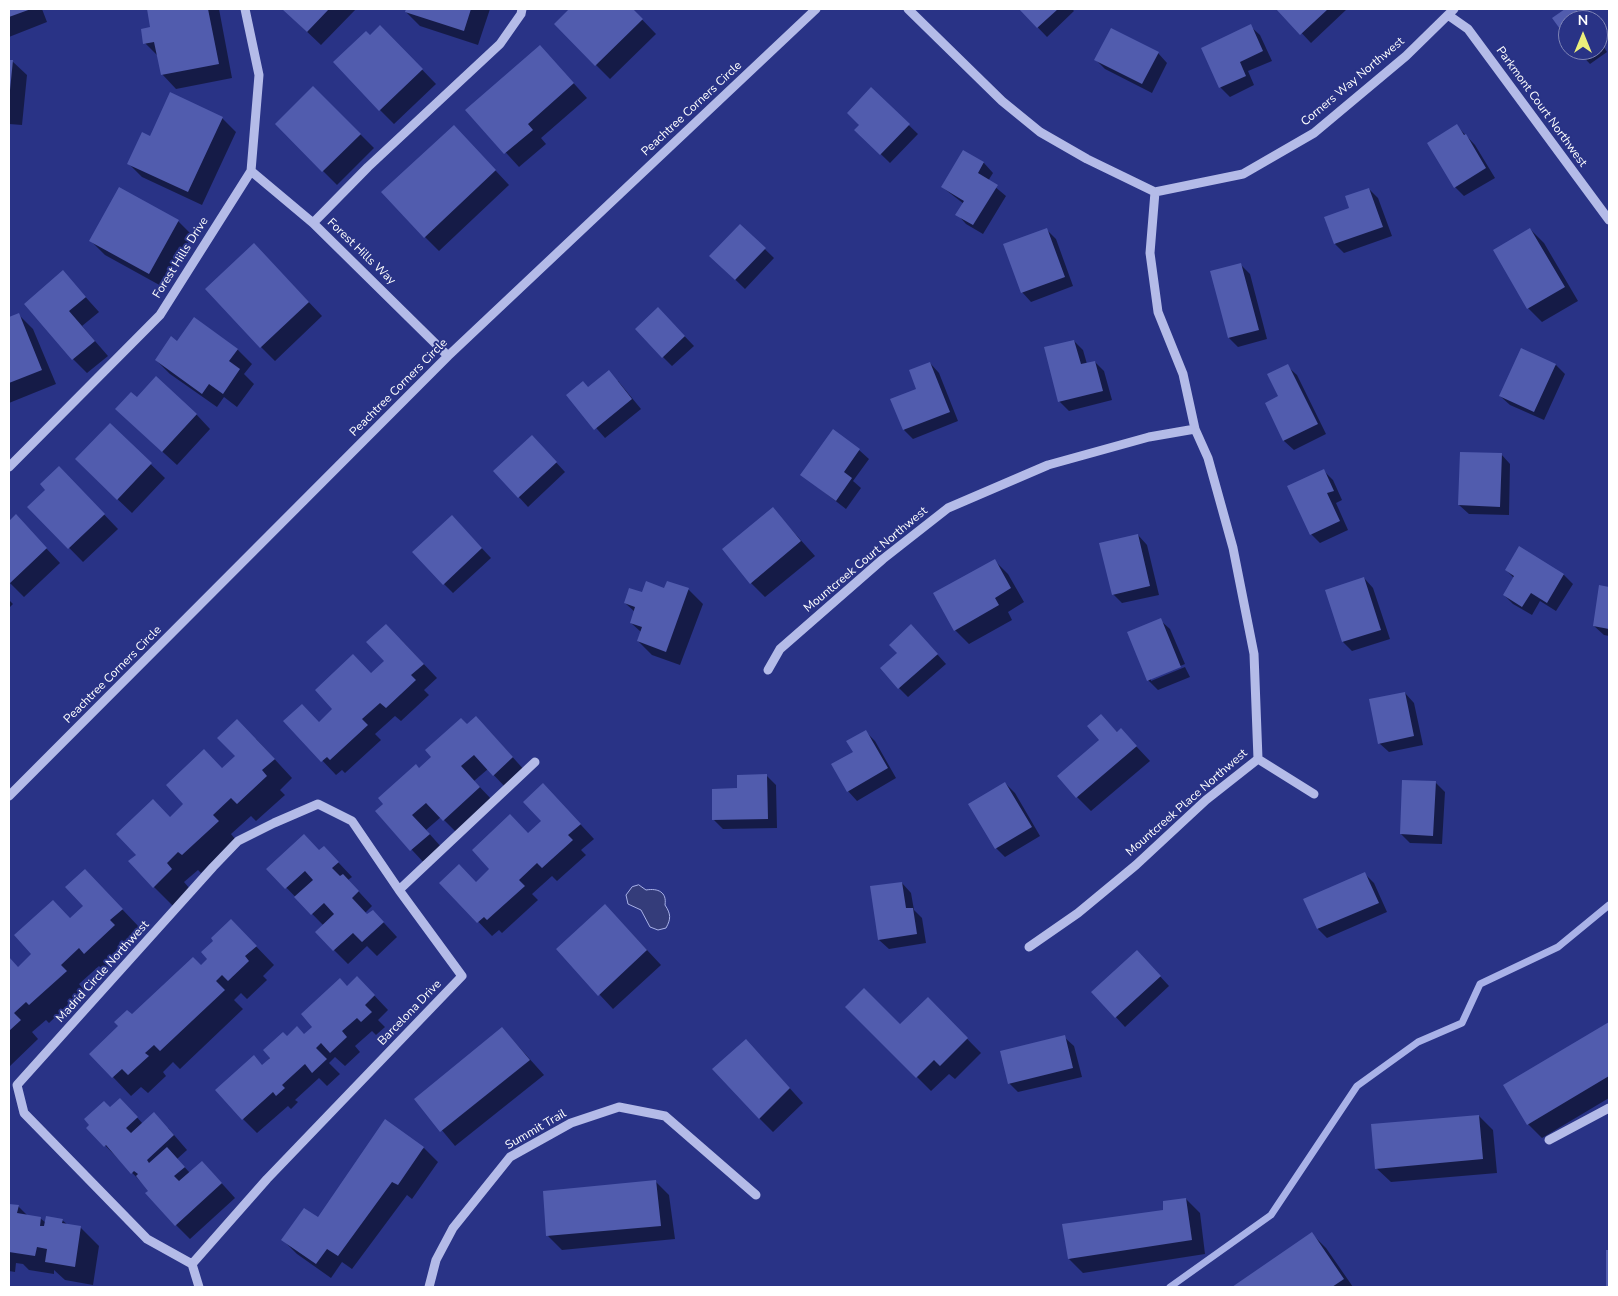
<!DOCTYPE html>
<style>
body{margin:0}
#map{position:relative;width:1618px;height:1296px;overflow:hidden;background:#293386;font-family:"Nunito Sans",sans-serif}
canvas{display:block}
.frame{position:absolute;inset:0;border:10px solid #fff;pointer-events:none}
.north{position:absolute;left:1558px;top:10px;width:50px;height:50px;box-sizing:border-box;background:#293386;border:1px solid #7f85b6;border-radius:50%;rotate:0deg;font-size:14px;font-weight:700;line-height:20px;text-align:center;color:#fff}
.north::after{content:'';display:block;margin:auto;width:18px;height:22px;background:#ebef7b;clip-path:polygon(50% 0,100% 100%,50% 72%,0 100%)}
</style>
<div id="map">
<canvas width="1618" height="1296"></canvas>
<div class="frame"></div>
<div class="north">N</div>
</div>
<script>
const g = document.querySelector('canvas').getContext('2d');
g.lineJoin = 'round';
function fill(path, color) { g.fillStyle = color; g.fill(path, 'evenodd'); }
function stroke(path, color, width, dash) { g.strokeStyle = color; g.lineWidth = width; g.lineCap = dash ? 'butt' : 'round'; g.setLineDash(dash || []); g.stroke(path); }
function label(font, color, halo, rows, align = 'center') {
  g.font = font + ' "Nunito Sans",sans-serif'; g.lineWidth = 4; g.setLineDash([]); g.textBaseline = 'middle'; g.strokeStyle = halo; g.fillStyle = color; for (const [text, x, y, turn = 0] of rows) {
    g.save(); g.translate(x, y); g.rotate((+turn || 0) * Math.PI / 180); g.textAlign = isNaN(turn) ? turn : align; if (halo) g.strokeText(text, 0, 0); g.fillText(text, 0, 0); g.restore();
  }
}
const water = new Path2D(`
 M639 885 646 890C658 888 667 892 665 905 671 914 671 919 666 928L658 930 650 927 641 910 628 904 626 895 632 887Z`);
fill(water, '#343c7a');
stroke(water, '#a9b2e8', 1);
fill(new Path2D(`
 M9 9H42L47 22 9 37Z
 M148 9H219L232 78 176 89 162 74 159 57 145 43 152 28Z
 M283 9H356L321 45Z
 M407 9H490L478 45 420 26 406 12Z
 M571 9H632L656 34 610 79 555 24Z
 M1020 9H1072L1074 11 1047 37Z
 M1279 9H1347L1311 43Z
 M1567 9H1576L1585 20H1568V38L1554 18Z
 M380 26 436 84 394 124 380 110Z
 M1250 26 1260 35 1272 61 1248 71 1254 85 1230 97 1220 87Z
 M1598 38 1607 52 1590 64 1577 50H1598Z
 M540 46 587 98 541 138 546 144 519 167 467 110Z
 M1158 53 1167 63 1152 93 1105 69 1096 60Z
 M9 61H12L27 75 22 125 9 124Z
 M313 87 374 148 337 185 276 124Z
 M871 89 918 134 890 163 856 130 861 125Z
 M222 118 236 132 202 205 142 177 128 163 151 138Z
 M1457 126 1475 145 1495 178 1464 196 1455 187Z
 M468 141 509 185 439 251 425 237Z
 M963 151 984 163 993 173 988 181 1006 196 983 234 966 224 957 214 964 204 942 187Z
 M1369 189 1378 198 1392 236 1344 253 1335 244 1351 209Z
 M178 221 192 235 163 287 105 255 91 241Z
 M740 225 774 258 745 289 711 256Z
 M1530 229 1544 243 1578 301 1542 322 1528 308Z
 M1047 230 1056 239 1073 286 1031 302 1022 292Z
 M268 259 322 316 275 361 261 347Z
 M1240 264 1250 274 1267 339 1238 347 1229 338 1212 272Z
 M63 272 99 312 82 326 108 356 87 373 73 359Z
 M19 315 33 329 56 384 9 403V319Z
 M667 318 694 346 672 366 663 357Z
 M194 319 238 350 252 364 244 374 254 384 237 407 224 397 217 407 170 374 156 360 177 343Z
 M1074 341 1083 350 1087 364 1095 362 1104 371 1112 400 1069 411 1059 401Z
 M930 363 939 373 958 421 913 439 904 430Z
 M1556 365 1565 374 1544 420 1510 405 1500 396Z
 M1287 366 1297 375 1326 434 1294 450 1284 441 1266 403 1280 397Z
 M618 381 641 409 605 438 567 395Z
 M137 399 196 414 210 429 177 465 131 423Z
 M110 425 165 478 132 513 90 473Z
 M541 446 565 472 528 507 495 471Z
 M859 450 869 459 853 481 861 488 846 509 802 475Z
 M1501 454 1510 464 1509 515 1469 514 1459 505Z
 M1323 470 1333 480 1342 500 1336 503 1348 530 1320 543 1311 534Z
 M73 482 118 529 83 562 29 507 47 490Z
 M773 509 815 556 765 597 751 583Z
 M16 516 60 563 24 597 9 582V522Z
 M461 526 491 558 453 593 444 584Z
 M1138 535 1147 545 1159 595 1122 603 1113 594Z
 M1520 548 1564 575 1573 584 1556 611 1540 601 1532 615 1513 604 1504 595 1514 578 1506 570Z
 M994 560 1008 574 1024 602 1008 612 1012 620 969 644 955 630Z
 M1364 578 1373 588 1390 639 1352 651 1343 642Z
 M667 582 689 590 703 604 680 665 652 655 638 641 641 632 631 623 635 612 625 603 643 594 665 589Z
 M1600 587 1609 588V636L1604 635 1594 626Z
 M9 600 13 604 9 608Z
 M1160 620 1170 629 1185 664 1151 678V681L1185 667 1190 677 1158 690 1148 680Z
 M920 635 946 664 908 697 899 688Z
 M400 639 437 678 424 690 429 695 401 721 395 716 375 734 381 740 345 773 342 770 336 775 285 721 319 723 386 661Z
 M1405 693 1414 703 1423 745 1389 752 1379 743Z
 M1101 716 1118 733 1121 730 1150 761 1091 811 1077 797 1101 740Z
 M467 726 490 732 526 772 507 789 488 769 474 781 494 802 458 834 441 817 426 830 443 849 425 864 376 811Z
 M866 732 875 741 896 778 857 801 848 791Z
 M256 739 292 778 280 790 285 795 256 821 251 816 231 834 236 840 201 873 198 870 184 882 190 889 173 906 154 887 170 818Z
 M767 776 776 785 777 828 723 829 714 820 738 789Z
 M1435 782 1445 792 1442 844 1410 843 1401 834Z
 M1005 783 1015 793 1040 836 1005 857 996 848Z
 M557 799 594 839 581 850 586 855 557 881 552 876 532 894 538 900 502 933 499 930 492 936 441 883H476L542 821Z
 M320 852 338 862 352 877 348 880 372 906 365 913 368 915 373 911 397 937 377 956 367 946 348 964 334 950 324 926 268 869Z
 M1365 874 1374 883 1387 912 1327 938 1318 929 1305 899Z
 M902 883 911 893 914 910 922 918 926 943 889 949 879 940Z
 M103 889 140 928 128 940 133 945 104 971 99 966 79 984 84 990 49 1023 46 1020 32 1032 38 1039 9 1067V959L18 968Z
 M619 920 661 965 613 1009 557 949Z
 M250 940 274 965 263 976 267 980 247 999 241 993 234 1000 243 1009 180 1069 173 1062 163 1072 166 1076 148 1093 141 1087 131 1096 113 1077 132 1016 201 967Z
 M1146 961 1169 986 1125 1027 1093 992Z
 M347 987 371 992 388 1010 378 1020 385 1027 376 1035 372 1031 355 1046 360 1052 345 1066 335 1057 329 1063 340 1074 327 1086 319 1078 295 1100 298 1102 291 1109 288 1106 257 1133 243 1119 263 1066 287 1037 304 1035 313 1027Z
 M928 999 981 1053 955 1079 949 1074 931 1091 847 1007 900 1026Z
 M1609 1023V1098L1542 1138 1528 1124 1505 1085Z
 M502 1028 544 1075 455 1146 416 1099Z
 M1064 1037 1074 1046 1082 1077 1018 1092 1009 1083Z
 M760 1055 803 1103 773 1132 759 1118Z
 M110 1108 134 1114 143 1124 168 1128 187 1150 177 1159 190 1173 216 1177 235 1198 190 1239 176 1225 150 1191 88 1128Z
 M1479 1116 1493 1130 1497 1173 1391 1182 1376 1168Z
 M424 1148 438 1162 412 1199 407 1195 352 1269 342 1262 331 1278 297 1254 283 1240 319 1219Z
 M655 1181 669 1195 675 1239 562 1250 548 1236Z
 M1186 1199 1200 1213 1205 1254 1083 1273 1069 1259Z
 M9 1205 18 1206 28 1216 40 1218 46 1223 62 1220 68 1225 80 1227 99 1246 93 1285 65 1280 54 1270V1274L29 1270 23 1264 16 1263 15 1272 9 1271Z
 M1312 1234 1326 1248 1353 1287H1234Z`), '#0007');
stroke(new Path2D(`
 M1170 1287 1271 1215 1357 1086 1418 1042 1462 1023 1480 984 1558 947 1609 905`), '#a9b2e8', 7);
fill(new Path2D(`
 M9 9H31L9 17Z
 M147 9H208L219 64 161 75 154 42 143 44 141 29 150 27Z
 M282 9H329L307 32Z
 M406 9H471L464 31 405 12Z
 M569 9H633L643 19 595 66 554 24Z
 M1019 9H1058L1037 28Z
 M1276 9H1328L1300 35Z
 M1565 9H1576L1584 20H1568V40L1552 18Z
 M1251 24 1263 51 1240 62 1246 76 1219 88 1201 48Z
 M380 25 423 69 379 111 333 62 366 31 370 35Z
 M1111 28 1159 52 1142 84 1094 60Z
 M540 45 574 83 528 124 533 130 504 154 465 110Z
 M9 60H13L10 90H9Z
 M313 86 361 134 322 172 275 124Z
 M871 87 910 124 880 155 854 130 859 125 847 113Z
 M170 92 223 117 188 192 127 164 142 132 150 136Z
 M1457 124 1464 135 1466 134 1486 168 1454 188 1427 143Z
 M454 125 496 170 424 238 381 192Z
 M963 150 984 162 978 173 998 185 973 225 955 215 964 201 941 187Z
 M119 187 179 220 149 274 89 241Z
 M1369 188 1383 227 1334 244 1324 217 1349 208 1345 196Z
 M740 224 766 248 735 280 709 256Z
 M1047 228 1065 277 1021 293 1003 244Z
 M1530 228 1565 287 1527 309 1493 250Z
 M254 243 309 302 260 348 205 289Z
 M1241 263 1259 330 1228 338 1210 271Z
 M63 270 86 297 69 311 95 341 72 360 24 304Z
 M658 307 685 336 662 358 635 329Z
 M19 313 42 370 9 383V317Z
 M194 317 238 349 229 361 240 369 223 394 209 384 202 394 155 360 171 336 177 341Z
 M1074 340 1081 364 1095 361 1103 391 1058 402 1044 347Z
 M1521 348 1556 364 1534 412 1499 396Z
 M930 362 950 412 903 430 890 399 916 389 909 370Z
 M1288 364 1318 424 1283 441 1265 403 1278 396 1267 374Z
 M609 370 632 399 594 430 566 395 583 381 588 387Z
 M156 376 197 414 162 452 115 409 131 392 137 397Z
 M110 423 152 463 117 500 75 459Z
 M833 429 860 449 844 472 852 478 836 501 800 475Z
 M532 435 557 462 518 498 493 471Z
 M1460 452 1502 453 1500 507 1458 505Z
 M59 466 105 514 68 549 27 507 45 490 40 484Z
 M1324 469 1334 491 1327 493 1340 521 1310 535 1287 486Z
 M773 507 801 541 750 584 722 549Z
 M16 514 47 548 9 584V521Z
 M452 515 482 548 443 585 412 552Z
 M1138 534 1150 586 1112 595 1099 543Z
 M1519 546 1564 574 1547 603 1531 593 1522 607 1503 595 1514 576 1505 570Z
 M995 559 1011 588 995 598 999 605 954 631 933 593Z
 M1364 577 1381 630 1342 642 1325 590Z
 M646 581 664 588 667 581 689 588 666 652 637 641 642 627 630 623 635 607 624 603 629 588 642 592Z
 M1599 585 1609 587V629L1593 626Z
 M1161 618 1181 667 1147 681 1127 632Z
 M386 624 424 664 411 675 416 680 386 708 380 703 362 719 368 725 330 760 327 757 321 762 283 721 302 704 319 722 332 709 315 690 353 654 371 673 384 661 366 642Z
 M911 624 938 654 898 689 880 668 897 653 889 645Z
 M1405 692 1414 736 1378 744 1369 699Z
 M1101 714 1117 732 1121 728 1137 746 1076 798 1057 776 1099 740 1087 726Z
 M476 716 513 757 493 776 474 755 461 766 480 787 443 821 426 803 412 815 430 834 410 851 375 811 383 804 378 798 416 764 419 768 431 757 425 750 461 718 467 724Z
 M237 719 275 759 262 770 267 776 237 804 231 798 213 815 219 821 182 855 178 852 167 863 172 869 153 888 128 861 136 855 116 834 153 799 170 817 183 804 166 785 204 749 222 768 235 756 217 738Z
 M866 730 888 768 847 792 831 764 853 752 846 741Z
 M767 774 768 819 712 820V789L737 788V775Z
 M1402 780 1436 781 1433 836 1400 834Z
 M1005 782 1032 827 995 849 968 804Z
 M543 783 581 824 568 835 573 840 542 868 537 863 519 880 525 886 487 920 484 917 477 923 439 883 459 864 476 882 489 869 472 850 510 814 528 833 541 821 523 802Z
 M304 834 319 850 324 846 339 862 332 868 340 876 343 874 359 891 352 898 367 914 373 910 384 922 362 942 353 933 333 951 315 932 334 914 324 903 311 915 294 897 313 880 305 871 285 889 266 869Z
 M85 869 123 909 110 920 115 925 84 954 79 948 61 965 67 971 29 1005 26 1002 14 1013 21 1020 9 1031V957L18 967 31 954 14 935 53 900 70 918 83 906 65 887Z
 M1365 872 1379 903 1317 929 1303 899Z
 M902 882 906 908H913L917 934 878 940 870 886Z
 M605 904 647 950 598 996 556 949Z
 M231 919 257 946 245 956 249 961 228 981 222 975 216 981 225 990 160 1051 154 1045 145 1053 149 1056 128 1075 122 1069 112 1078 89 1054 118 1026 114 1022 127 1010 132 1014 193 957 201 965 207 959 201 952 213 941 211 938Z
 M1137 950 1161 976 1115 1018 1091 992Z
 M357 976 375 995 365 1005 372 1012 361 1022 357 1018 342 1031 347 1037 330 1053 321 1043 316 1048 327 1059 312 1073 305 1064 282 1085 285 1088 276 1096 273 1092 242 1120 215 1090 254 1055 262 1065 270 1058 263 1050 283 1032 287 1036 297 1026 304 1034 312 1027 301 1014 340 978 347 986Z
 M864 988 900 1024 928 997 968 1038 940 1066 934 1060 916 1078 845 1007Z
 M1609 1022V1076L1527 1125 1503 1085Z
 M502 1027 530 1060 440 1132 414 1099Z
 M1065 1035 1073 1068 1008 1084 1000 1051Z
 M746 1039 790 1088 759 1119 712 1069Z
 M120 1098 138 1117 126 1128 131 1133 154 1112 174 1135 147 1160 149 1163 167 1147 185 1167 174 1176 179 1181 202 1161 222 1183 175 1226 145 1193 148 1191 136 1176 138 1174 134 1171 131 1174 106 1145 104 1147 86 1128 89 1125 84 1119 104 1101 110 1107Z
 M1479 1115 1483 1159 1375 1169 1371 1124Z
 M385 1119 424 1147 398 1185 392 1182 338 1256 327 1249 316 1264 281 1240 304 1208 318 1217Z
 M656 1180 661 1226 546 1236 543 1191Z
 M1186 1198 1192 1240 1068 1259 1062 1224 1163 1210V1201Z
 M9 1204 19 1205 17 1213 41 1217 40 1226H44L46 1216 63 1219 62 1223 81 1226 75 1267 45 1262 47 1249 37 1247 35 1256 9 1252Z
 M1312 1232 1344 1279 1332 1287H1232Z
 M1606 1250H1609V1287H1606Z`), '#515cae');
stroke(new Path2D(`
 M908 9 1002 101 1040 132 1087 159 1155 192 1243 174 1314 133 1406 56 1454 9
 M1448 15 1468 29 1609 220
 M251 171 313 223 448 356
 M313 223 368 167 500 44 521 14 522 9
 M9 467 160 315 251 171 259 75 245 9
 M768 670 780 649 883 559 948 508 1048 465 1149 437 1195 429
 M1258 759 1314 794
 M9 796 448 356 816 9
 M318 804 352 821 399 890 462 976 267 1179 192 1264 147 1239 24 1113 17 1085 213 867 238 841 274 823Z
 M399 890 535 762
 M1029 947 1078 913 1136 865 1206 800 1258 759 1254 654 1233 548 1208 458 1195 429 1183 374 1158 312 1150 253 1155 192
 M1549 1140 1609 1108
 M192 1264 199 1287
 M429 1287 436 1260 453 1228 510 1157 571 1123 619 1107 665 1116 756 1195`), '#b4bbe8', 9);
label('12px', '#fff', '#293386', [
 ["Corners Way Northwest",1353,82,-40],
 ["Parkmont Court Northwest",1541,107,54],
 ["Peachtree Corners Circle",692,109,-43],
 ["Forest Hills Way",361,252,44],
 ["Forest Hills Drive",181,258,-58],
 ["Peachtree Corners Circle",399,388,-45],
 ["Mountcreek Court Northwest",866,560,-40],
 ["Peachtree Corners Circle",113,675,-45],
 ["Mountcreek Place Northwest",1187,803,-41],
 ["Madrid Circle Northwest",103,972,-48],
 ["Barcelona Drive",410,1013,-46],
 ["Summit Trail",536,1130,-30]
]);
</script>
